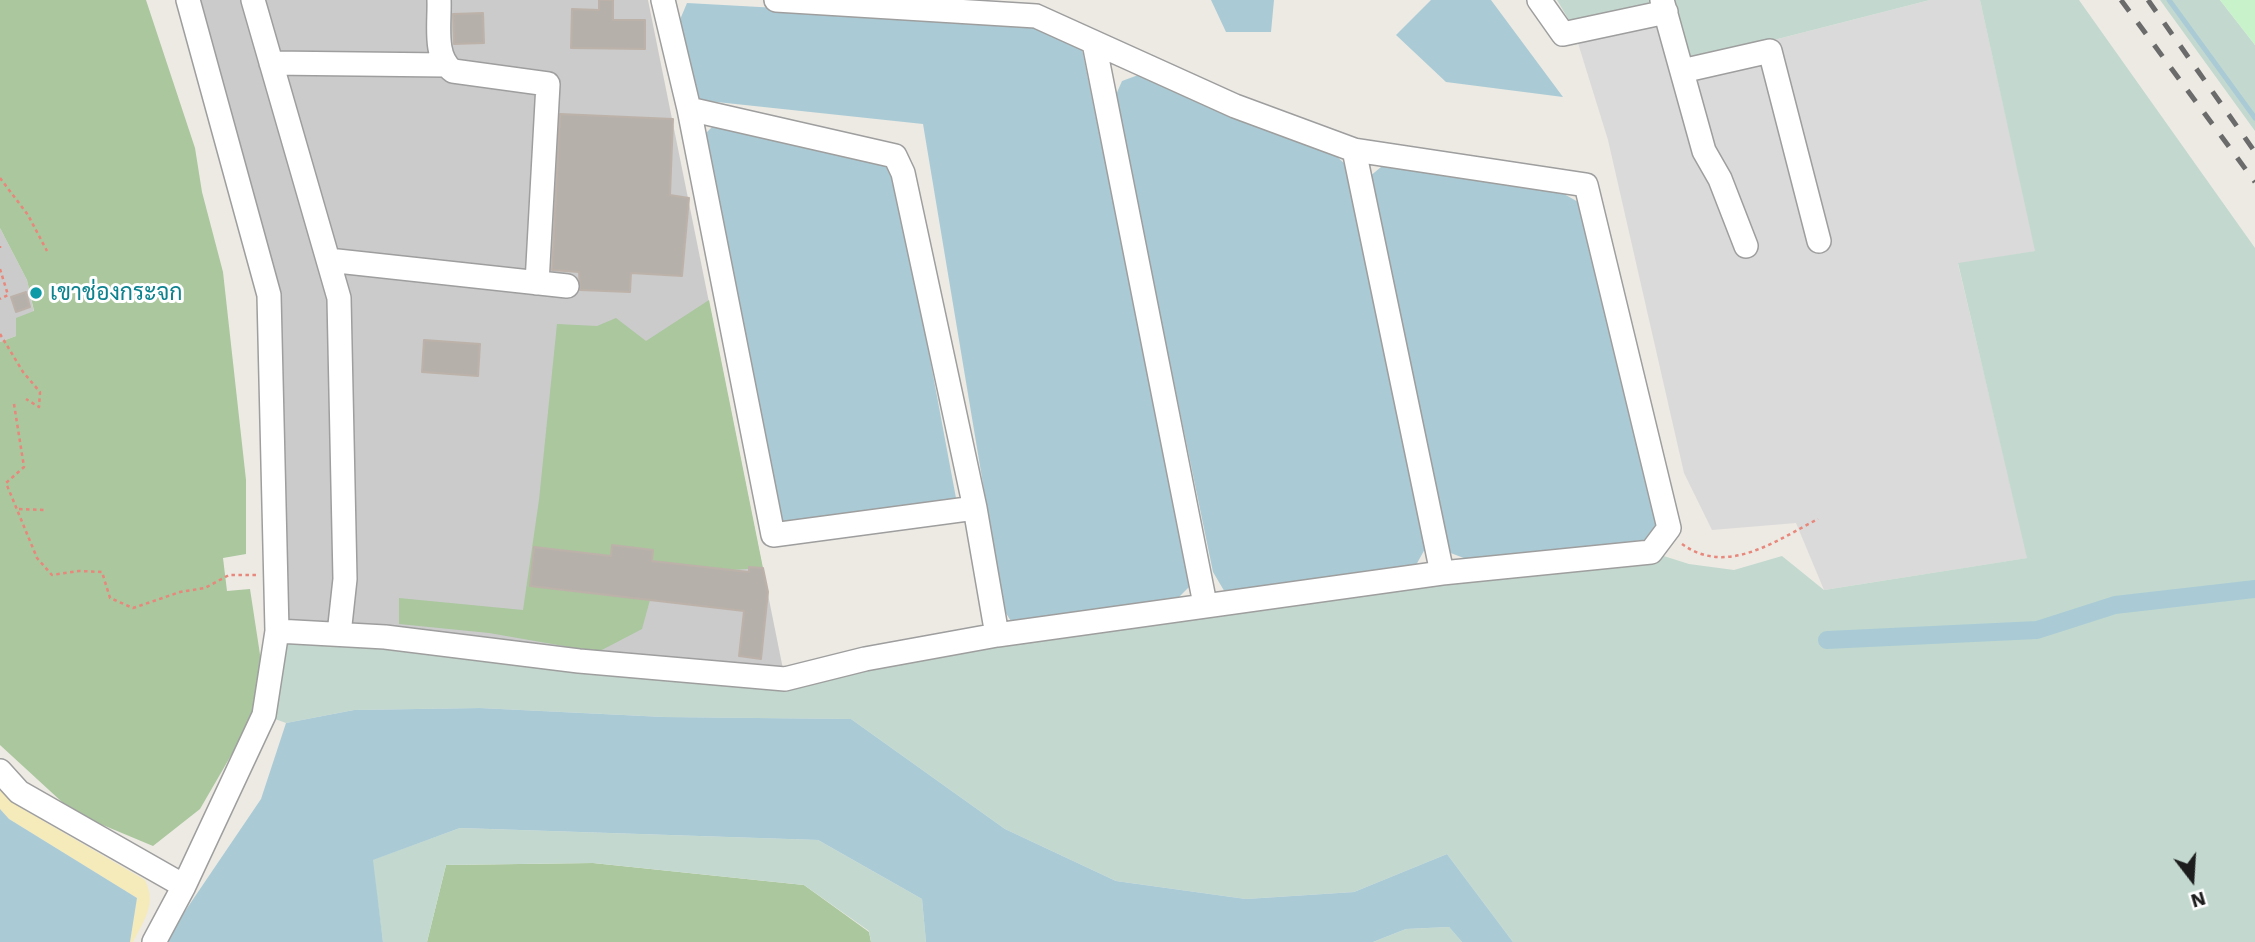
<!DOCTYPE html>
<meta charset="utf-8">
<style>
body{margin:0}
#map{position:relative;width:2255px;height:942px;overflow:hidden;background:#edeae4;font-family:"Work Sans",sans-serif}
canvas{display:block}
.north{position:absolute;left:2157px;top:844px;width:70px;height:70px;-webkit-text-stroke:5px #fff;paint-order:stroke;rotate:163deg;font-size:19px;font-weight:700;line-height:28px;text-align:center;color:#1d1d1d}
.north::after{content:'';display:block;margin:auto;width:24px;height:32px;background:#1d1d1d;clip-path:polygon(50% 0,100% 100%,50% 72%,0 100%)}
</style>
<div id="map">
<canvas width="2255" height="942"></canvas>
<div class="north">N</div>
</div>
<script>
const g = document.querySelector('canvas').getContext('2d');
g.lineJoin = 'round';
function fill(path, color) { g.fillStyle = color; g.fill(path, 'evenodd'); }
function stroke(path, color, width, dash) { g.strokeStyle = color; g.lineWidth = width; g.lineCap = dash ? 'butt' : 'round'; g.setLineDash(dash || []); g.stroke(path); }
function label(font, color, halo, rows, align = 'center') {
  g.font = font + ' "Work Sans",Sarabun,sans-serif'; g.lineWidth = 6; g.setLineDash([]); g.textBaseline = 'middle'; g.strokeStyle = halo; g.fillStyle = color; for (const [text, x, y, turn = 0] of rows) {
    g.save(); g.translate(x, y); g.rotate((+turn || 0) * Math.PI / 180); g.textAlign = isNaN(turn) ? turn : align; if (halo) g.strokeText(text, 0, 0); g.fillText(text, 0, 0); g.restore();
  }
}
fill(new Path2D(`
 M1930 0H1980L2036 251 1958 264 2028 558 1824 590 1796 523 1712 530 1684 473 1608 140 1573 27 1661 5 1680 64Z`), '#dbdada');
fill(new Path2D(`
 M188 0H648L785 679 277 631 269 295Z
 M0 228 27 280 34 312 16 336 0 342Z`), '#cbcbcb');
fill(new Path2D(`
 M0 0H146L195 148 202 192 223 272 246 480V554L223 558 227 591 250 589 261 661 251 721 200 809 153 846 74 813 0 745V342L16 336V318L34 311 27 280 0 228Z
 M709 300 763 568 732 570 727 609 650 600 642 629 598 652 489 633 399 624V598L523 610 539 500 557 324 597 326 616 318 646 341Z
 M593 863 804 885 869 932 871 942H427L446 865Z`), '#aac79e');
fill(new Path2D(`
 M1557 0H1930L1680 64 1661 5 1573 27Z
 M1980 0H2079L2255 248V942H1513L1447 854 1354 892 1246 899 1116 881 1005 829 851 719 664 717 480 708 354 710 286 723 264 715 277 631 785 679 865 659 1651 552 1689 564 1734 570 1782 556 1824 590 2027 558 1958 263 2035 251Z
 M2160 0H2220L2255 45V131Z
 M460 828 818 840 922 899 926 942H871L869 931 804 885 593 863 446 865 427 942H383L372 860Z
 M1449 927 1462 942H1373L1406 929Z`), '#c3d9cf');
fill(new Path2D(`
 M0 786 21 808 145 880C157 904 144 920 133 942H130L137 898 9 819 0 809Z`), '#f5eaba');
fill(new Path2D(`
 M2220 0H2255V45Z`), '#c7f2ca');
fill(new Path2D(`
 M1211 0H1274L1271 32H1226Z
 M1431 0H1491L1563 97 1446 82 1396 35Z
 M687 3 1032 22 1082 49 1191 585 1175 601 1014 626 1004 610 923 124 698 100 679 22Z
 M1141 74 1333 153 1345 164 1426 547 1415 567 1226 594 1213 572 1115 97 1122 81Z
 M725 123 887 162 896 177 956 498 945 503 782 525 705 134 712 127Z
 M1387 162 1564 194 1580 203 1659 522 1652 539 1469 560 1448 552 1369 177Z
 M480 708 664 717 851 719 1005 829 1116 881 1246 899 1354 892 1447 854 1513 942H1462L1449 927 1406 929 1373 942H926L922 899 818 840 460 828 373 860 383 942H168L177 923 261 799 286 723 354 710Z
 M0 809 9 819 137 898 130 942H0Z`), '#aacbd5');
stroke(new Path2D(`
 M2169 0 2255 118`), '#aacbd5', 5);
stroke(new Path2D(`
 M1827 640 2037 630 2115 605 2255 589`), '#aacbd5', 18);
const building = new Path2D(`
 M599 0H613V20H645V49L571 48 572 9 599 10Z
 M483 13 484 43 454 44 453 14Z
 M560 114 673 119 670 195 689 198 682 276 631 273 630 292 580 290 579 272 552 270Z
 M26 292 30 307 16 312 11 297Z
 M424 340 480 344 478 376 422 372Z
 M612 545 653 550 652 561 749 572V567L763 568 768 592 761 659 739 656 744 611 530 586 534 547 611 556Z`);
fill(building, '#b6b0ab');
stroke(building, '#bdb2a9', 2);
const minor = new Path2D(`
 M253 0 339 298 345 579 339 634
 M439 0C440 23 433 57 453 71L548 84 537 283
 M663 0 689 109 773 535 975 508 997 635
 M1539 0 1563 34 1666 12
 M1662 0 1704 151 1720 179 1746 246
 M1094 43 1205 604
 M271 63 445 65
 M1682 71 1770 51 1819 241
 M689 109 895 156 903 173 975 508
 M1354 150 1442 573
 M328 260 567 286
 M277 631 385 637 579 661 785 679 865 659 997 635 1442 573 1651 552 1669 528 1586 185 1354 150 1235 106 1036 16 776 0
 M0 771 19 792 184 886
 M154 942 184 886 264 715 277 631 269 295 188 0`);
stroke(minor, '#9e9e9e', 26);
stroke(new Path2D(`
 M0 178 28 215 47 251
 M0 246V248
 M0 269 8 295 0 299
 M0 334 23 372 40 392 39 407 26 399
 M14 404 24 467 6 483 37 558 52 575 79 571 102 572 110 598 133 608 180 592 205 588 229 575H256
 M19 509 44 510
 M1682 544C1727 577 1777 540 1818 519`), '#e8877b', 2.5, [3.5, 3.5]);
stroke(minor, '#fff', 23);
stroke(new Path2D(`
 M2121 0 2255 182
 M2148 0 2255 152`), '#6b6b6b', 5, [14, 14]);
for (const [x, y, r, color] of [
 [36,293,7,"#0f9aa8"]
]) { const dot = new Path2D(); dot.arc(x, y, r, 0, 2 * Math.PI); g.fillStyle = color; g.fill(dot); stroke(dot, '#fff', 2.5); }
label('23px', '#0d838f', '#fff', [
 ["เขาช่องกระจก",50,293]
], 'left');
</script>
